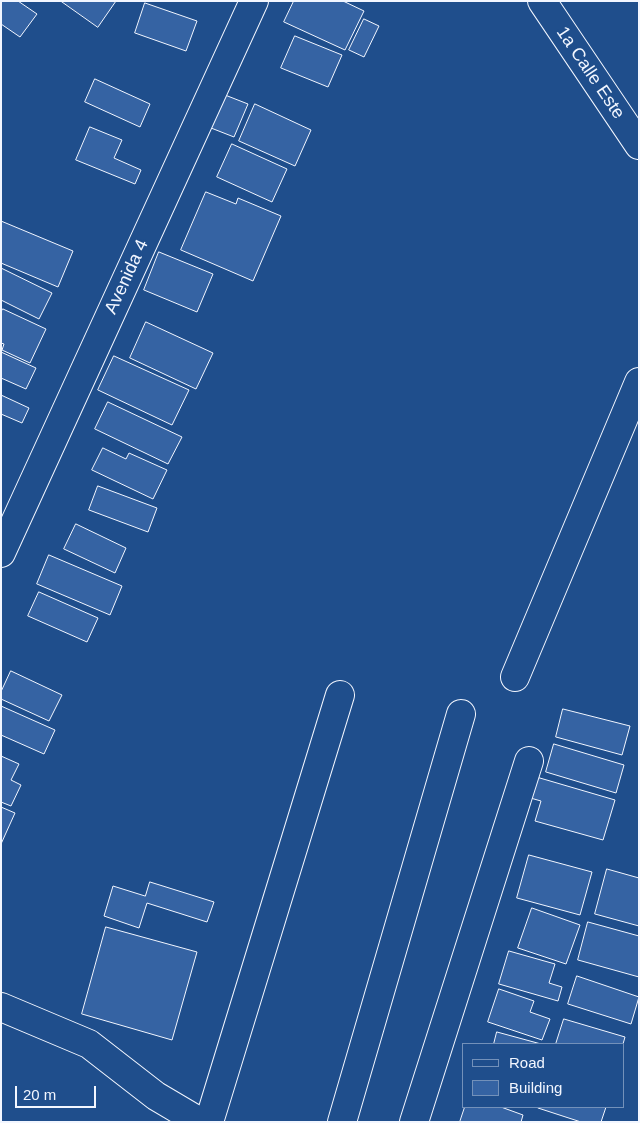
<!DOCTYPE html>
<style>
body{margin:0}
#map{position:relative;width:640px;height:1123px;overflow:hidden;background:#1f4e8c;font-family:Helvetica,sans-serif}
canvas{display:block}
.frame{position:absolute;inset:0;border:2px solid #f2f6ff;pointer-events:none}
.legend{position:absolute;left:462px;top:1043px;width:162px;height:65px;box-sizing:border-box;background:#1f4e8c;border:1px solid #7391ba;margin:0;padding:6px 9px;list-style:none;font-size:15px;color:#f2f6ff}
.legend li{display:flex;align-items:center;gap:10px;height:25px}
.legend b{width:25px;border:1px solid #7391ba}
.scale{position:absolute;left:15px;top:1086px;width:81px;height:22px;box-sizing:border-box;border:2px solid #f2f6ff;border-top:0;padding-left:6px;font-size:15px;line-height:18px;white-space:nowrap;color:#f2f6ff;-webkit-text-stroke:4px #1f4e8c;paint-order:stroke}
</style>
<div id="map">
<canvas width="640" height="1123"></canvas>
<div class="frame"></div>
<ul class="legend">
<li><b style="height:6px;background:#1f4e8c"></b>Road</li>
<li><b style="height:14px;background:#3563a3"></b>Building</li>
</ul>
<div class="scale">20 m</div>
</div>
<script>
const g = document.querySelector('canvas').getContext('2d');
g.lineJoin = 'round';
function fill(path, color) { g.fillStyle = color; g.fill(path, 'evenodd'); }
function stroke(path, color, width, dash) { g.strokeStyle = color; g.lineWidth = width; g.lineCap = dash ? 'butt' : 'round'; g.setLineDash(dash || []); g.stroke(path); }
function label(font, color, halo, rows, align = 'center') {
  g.font = font + ' Helvetica,sans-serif'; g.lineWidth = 4; g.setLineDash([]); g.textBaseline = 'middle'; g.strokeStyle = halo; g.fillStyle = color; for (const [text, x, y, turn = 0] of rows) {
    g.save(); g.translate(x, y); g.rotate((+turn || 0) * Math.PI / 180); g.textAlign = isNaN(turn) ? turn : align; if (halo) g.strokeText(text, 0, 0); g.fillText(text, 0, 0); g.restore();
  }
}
const building = new Path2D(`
 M1 1H18L37 14 20 37 1 24Z
 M61 1H116L98 27Z
 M294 1H343L364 11 345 50 284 22Z
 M145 3 197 21 186 51 135 33Z
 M364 19 379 26 364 57 349 50Z
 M295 36 342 55 328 87 281 68Z
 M95 79 150 104 140 127 85 102Z
 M225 95 248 104 234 137 211 128Z
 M255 104 311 130 295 166 239 141Z
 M90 127 122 140 114 158 141 170 135 184 76 160Z
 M232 144 287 169 272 202 217 177Z
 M206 192 236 204 238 198 281 216 253 281 181 250Z
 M1 221 73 251 58 287 1 263Z
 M159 252 213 274 197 312 144 290Z
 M1 268 52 293 39 319 1 300Z
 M3 309 46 329 30 363 2 350 4 344 1 343V312Z
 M146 322 213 353 196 389 130 358Z
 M1 352 36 368 26 389 1 378Z
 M114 356 189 390 172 425 98 390Z
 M1 395 29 408 22 423 1 414Z
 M108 402 182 437 168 464 95 429Z
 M103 448 126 459 129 453 167 470 153 499 92 470Z
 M98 486 157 508 148 532 89 510Z
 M76 524 126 548 115 573 64 549Z
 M49 555 122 586 110 615 37 584Z
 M39 592 98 618 87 642 28 616Z
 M11 671 62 695 49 721 1 699V692Z
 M1 706 55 730 44 754 1 735Z
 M563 709 630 726 622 755 556 737Z
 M554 744 624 765 616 793 546 772Z
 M1 756 19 764 11 780 21 785 11 806 1 802Z
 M533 776 615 800 603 840 535 821 541 801 527 797Z
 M1 807 15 813 1 844Z
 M529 855 592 872 580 915 517 898Z
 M607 869 639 878V926L595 914Z
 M150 882 214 902 207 922 147 903 139 928 104 916 113 886 145 896Z
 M532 908 580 925 566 964 518 948Z
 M588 922 639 936V977L578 960Z
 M106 927 197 952 172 1040 82 1014Z
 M509 951 555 964 549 983 562 987 558 1001 499 984Z
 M577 976 639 997 631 1024 568 1004Z
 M499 989 534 1001 530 1012 550 1019 542 1040 488 1022Z
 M564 1019 625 1037 623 1044H556Z
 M497 1032 541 1044H494Z
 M465 1107H501L523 1115 521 1122H460Z
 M538 1107H606L601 1122H581L538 1108Z`);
fill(building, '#3563a3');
stroke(building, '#f2f6ff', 1);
const minor = new Path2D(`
 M542 1 639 145
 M1 553 254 1
 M515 677 639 382
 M1 1007 89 1044 156 1096 200 1122
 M209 1122 340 695
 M342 1122 461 714
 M414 1122 529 761`);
stroke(minor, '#f2f6ff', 30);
stroke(minor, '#1f4e8c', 28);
label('18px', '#f2f6ff', '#1f4e8c', [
 ["1a Calle Este",590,73,56],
 ["Avenida 4",127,277,-65]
]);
</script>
